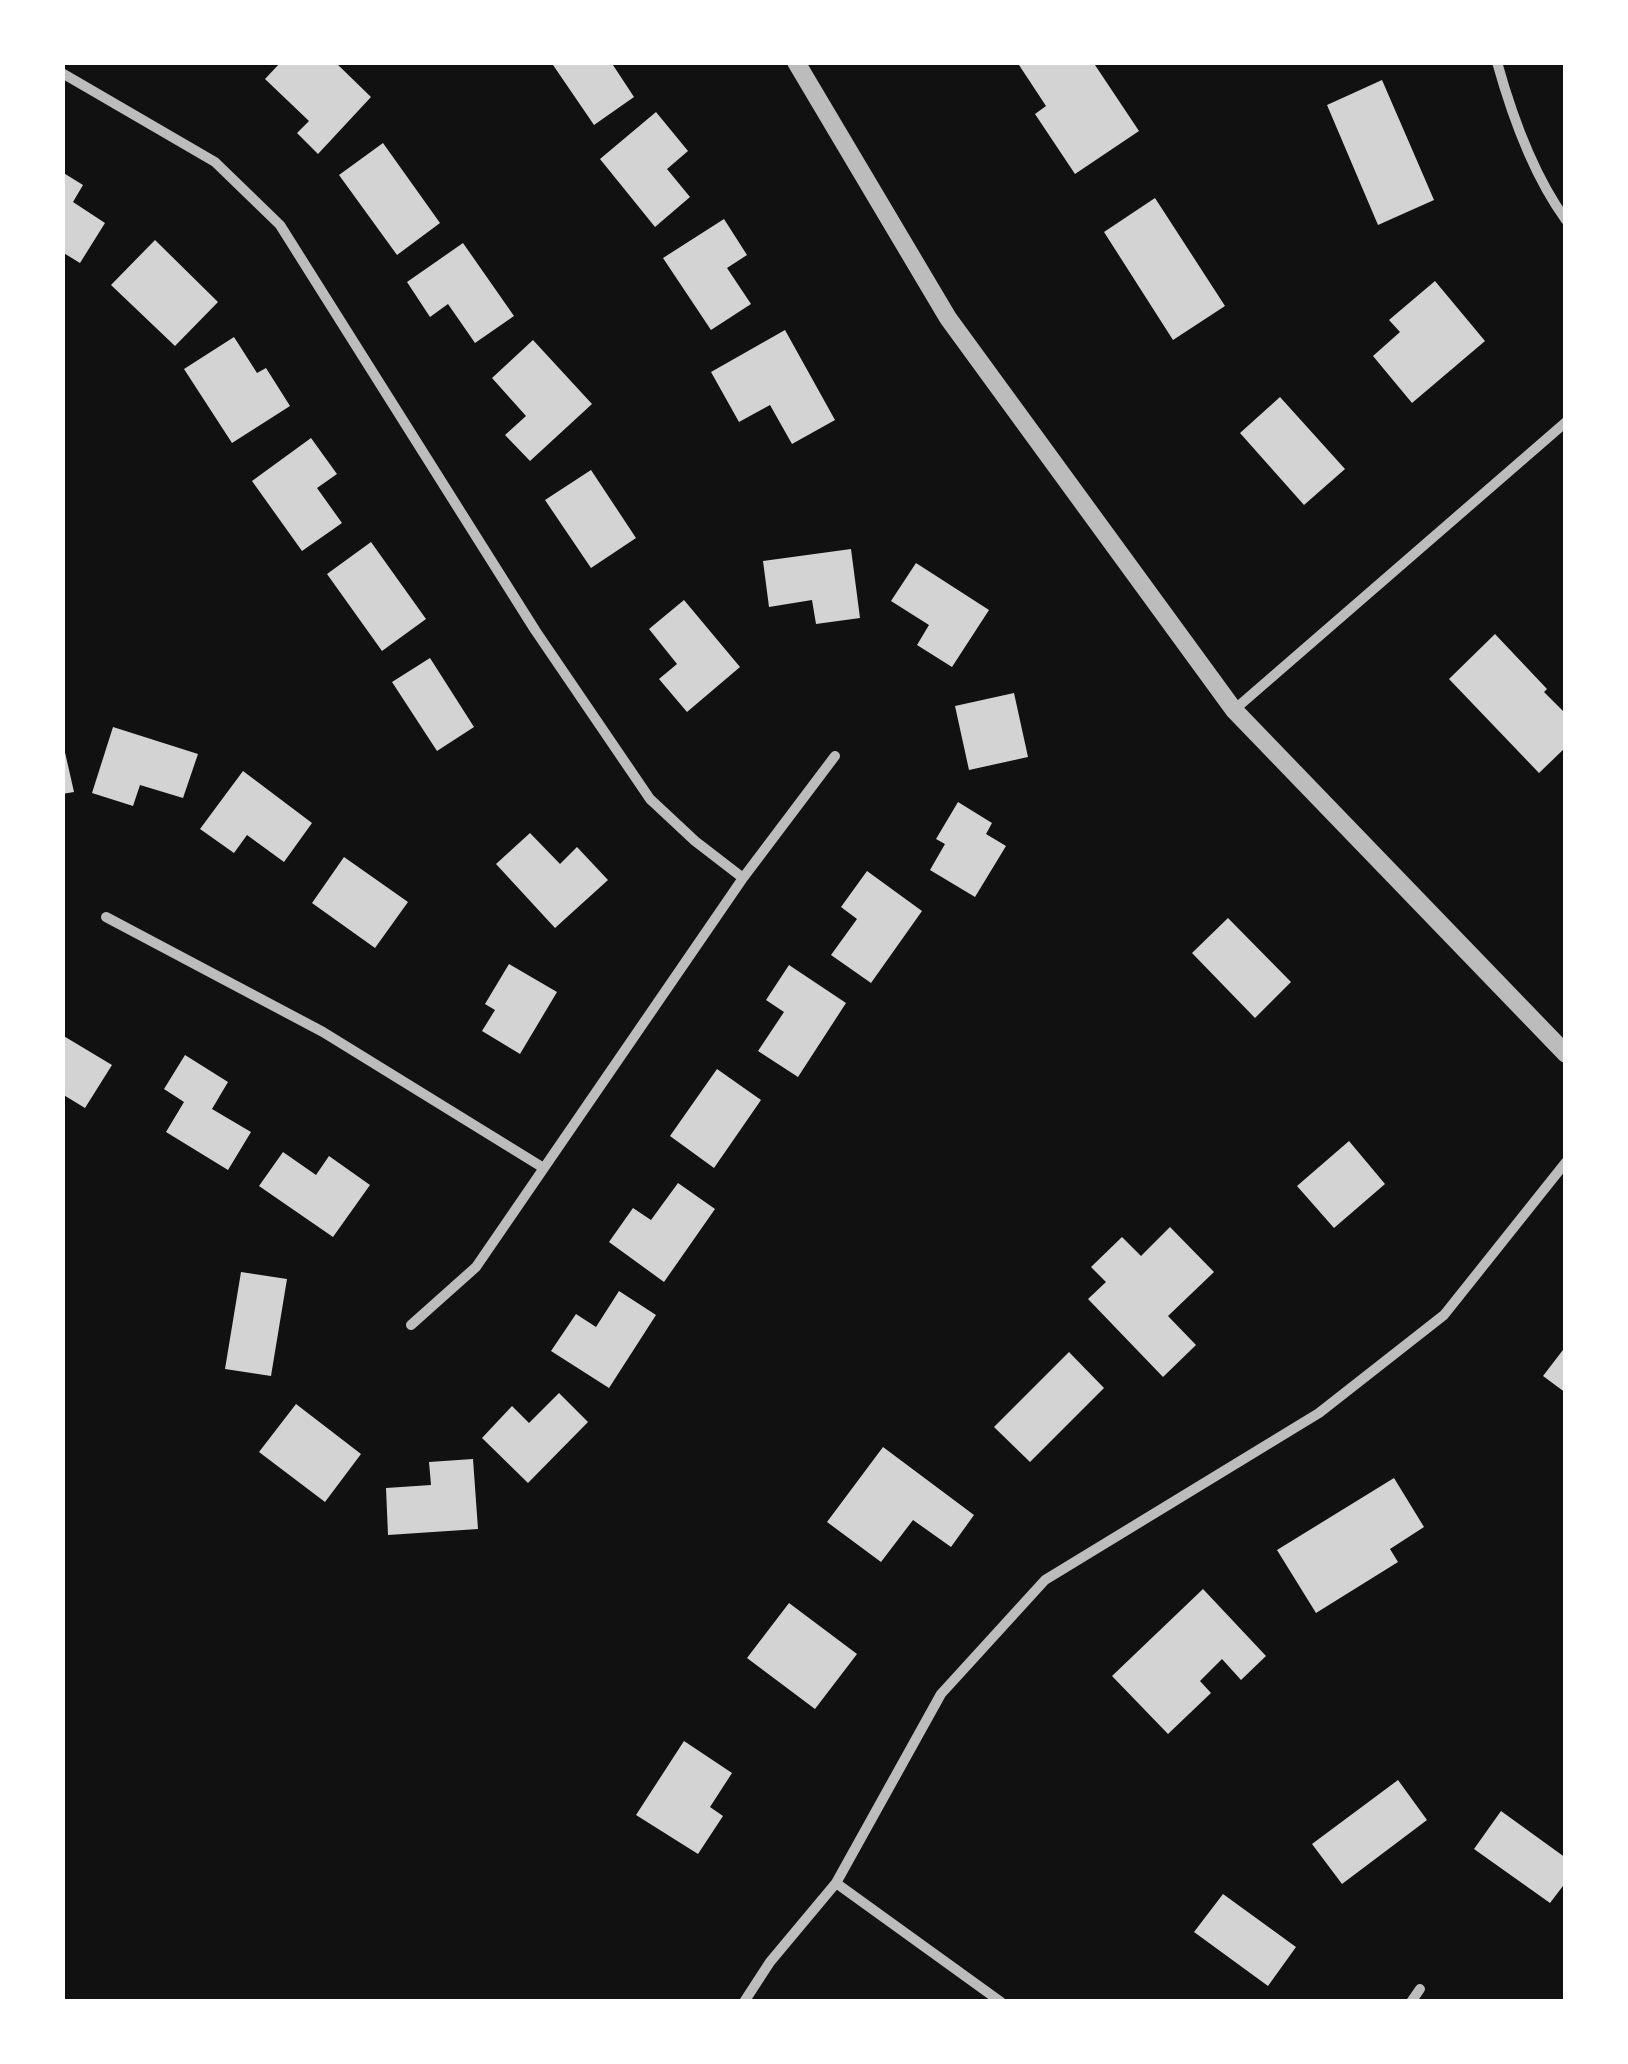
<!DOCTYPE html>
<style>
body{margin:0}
#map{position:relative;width:1628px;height:2064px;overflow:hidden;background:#111;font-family:Quicksand,sans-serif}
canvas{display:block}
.frame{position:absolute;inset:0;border:65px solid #fff;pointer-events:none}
</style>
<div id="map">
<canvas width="1628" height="2064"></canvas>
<div class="frame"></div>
</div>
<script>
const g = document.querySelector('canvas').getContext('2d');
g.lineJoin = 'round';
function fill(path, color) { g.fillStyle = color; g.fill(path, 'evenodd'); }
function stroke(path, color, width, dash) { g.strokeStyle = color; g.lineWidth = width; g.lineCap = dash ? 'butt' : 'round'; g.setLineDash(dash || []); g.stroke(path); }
fill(new Path2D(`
 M281 62H335L371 97 318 154 297 133 309 121 265 79Z
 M551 62H611L634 97 594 125Z
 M1022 62H1093L1139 131 1075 174 1035 114 1046 106 1019 65Z
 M1382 80 1434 200 1378 225 1327 105Z
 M656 112 688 151 667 169 690 197 655 227 600 159Z
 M383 143 440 223 397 255 339 175Z
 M62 172 83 185 73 202 105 223 80 263 62 252Z
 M1155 198 1225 306 1173 340 1104 232Z
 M724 219 747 255 727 268 751 304 711 330 663 258Z
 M155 240 218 302 175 346 111 285Z
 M463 243 514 316 475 343 448 304 430 317 407 282Z
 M1435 281 1485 341 1412 403 1373 356 1400 332 1389 320Z
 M785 330 835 420 792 444 770 405 739 422 711 372Z
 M234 337 257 373 266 368 290 406 232 443 184 369Z
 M533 340 592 404 530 461 505 435 526 416 492 378Z
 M1280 397 1345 469 1304 505 1240 433Z
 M311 438 337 474 317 488 342 523 302 551 252 481Z
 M591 470 636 538 591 568 545 500Z
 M371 542 426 619 382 651 327 574Z
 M851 549 860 618 816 624 812 600 769 607 763 561Z
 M916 563 989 610 952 667 917 645 929 625 891 601Z
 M684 600 740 667 687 712 659 679 677 664 649 629Z
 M1495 634 1547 689 1544 692 1566 714V747L1539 773 1449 679Z
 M430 658 474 727 437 751 392 682Z
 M1014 693 1028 757 969 770 955 706Z
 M113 727 198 754 183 798 140 785 133 806 92 793Z
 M62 739 74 792 62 794Z
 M243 771 312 823 284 862 247 835 234 853 200 829Z
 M958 802 992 823 986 834 1006 846 975 897 930 870 945 844 936 839Z
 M530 833 560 864 577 847 608 880 555 928 496 864Z
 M344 857 408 902 375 948 312 903Z
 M867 871 922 911 871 983 831 955 857 919 841 907Z
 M1228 918 1291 982 1255 1018 1192 953Z
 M509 964 557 992 520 1054 482 1031 495 1010 485 1004Z
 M789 965 846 1003 798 1077 758 1051 784 1012 766 1000Z
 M62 1035 112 1065 85 1108 62 1094Z
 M185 1055 228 1082 212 1109 251 1132 228 1170 166 1132 184 1102 164 1089Z
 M717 1069 761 1100 714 1168 670 1136Z
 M1349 1141 1385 1184 1334 1228 1297 1186Z
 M283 1152 316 1175 329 1156 370 1185 333 1237 259 1186Z
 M678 1183 715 1209 664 1282 609 1242 633 1208 651 1220Z
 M1170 1227 1214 1272 1168 1316 1196 1345 1163 1377 1088 1299 1106 1282 1091 1267 1122 1237 1141 1256Z
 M241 1272 287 1279 271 1376 225 1369Z
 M619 1291 656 1315 609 1388 551 1351 576 1314 596 1327Z
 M1566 1346V1393L1543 1376Z
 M1069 1352 1104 1388 1030 1462 994 1427Z
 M559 1393 588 1422 528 1483 482 1438 512 1406 529 1423Z
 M296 1404 361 1454 325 1502 259 1452Z
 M883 1447 974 1515 951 1547 913 1520 881 1562 827 1522Z
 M473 1459 478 1529 388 1535 386 1488 431 1485 429 1462Z
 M1394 1478 1424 1527 1390 1549 1398 1562 1316 1613 1277 1550Z
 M1203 1589 1266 1656 1241 1680 1222 1659 1200 1681 1211 1693 1168 1734 1112 1676Z
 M789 1603 857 1654 815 1709 747 1658Z
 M684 1741 732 1773 710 1807 723 1816 698 1854 636 1815Z
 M1398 1780 1427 1820 1342 1884 1312 1844Z
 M1501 1811 1566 1858V1882L1550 1903 1474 1849Z
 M1223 1894 1296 1947 1268 1986 1194 1932Z`), '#d3d3d3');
stroke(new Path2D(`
 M1497 62C1512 116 1533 175 1566 220
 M62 73 215 162 280 225 535 630 650 799 695 841 743 878
 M1234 710 1566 422
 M106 917 323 1032 542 1167
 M411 1325 476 1267 743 878 835 756
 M836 1883 1001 2002
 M744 2002 770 1962 836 1883 941 1694 1045 1580 1319 1413 1444 1315 1566 1162
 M1411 2002 1420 1989`), '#bcbcbc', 10);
stroke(new Path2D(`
 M796 62 948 318 1234 710 1566 1054`), '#bcbcbc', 18);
</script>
